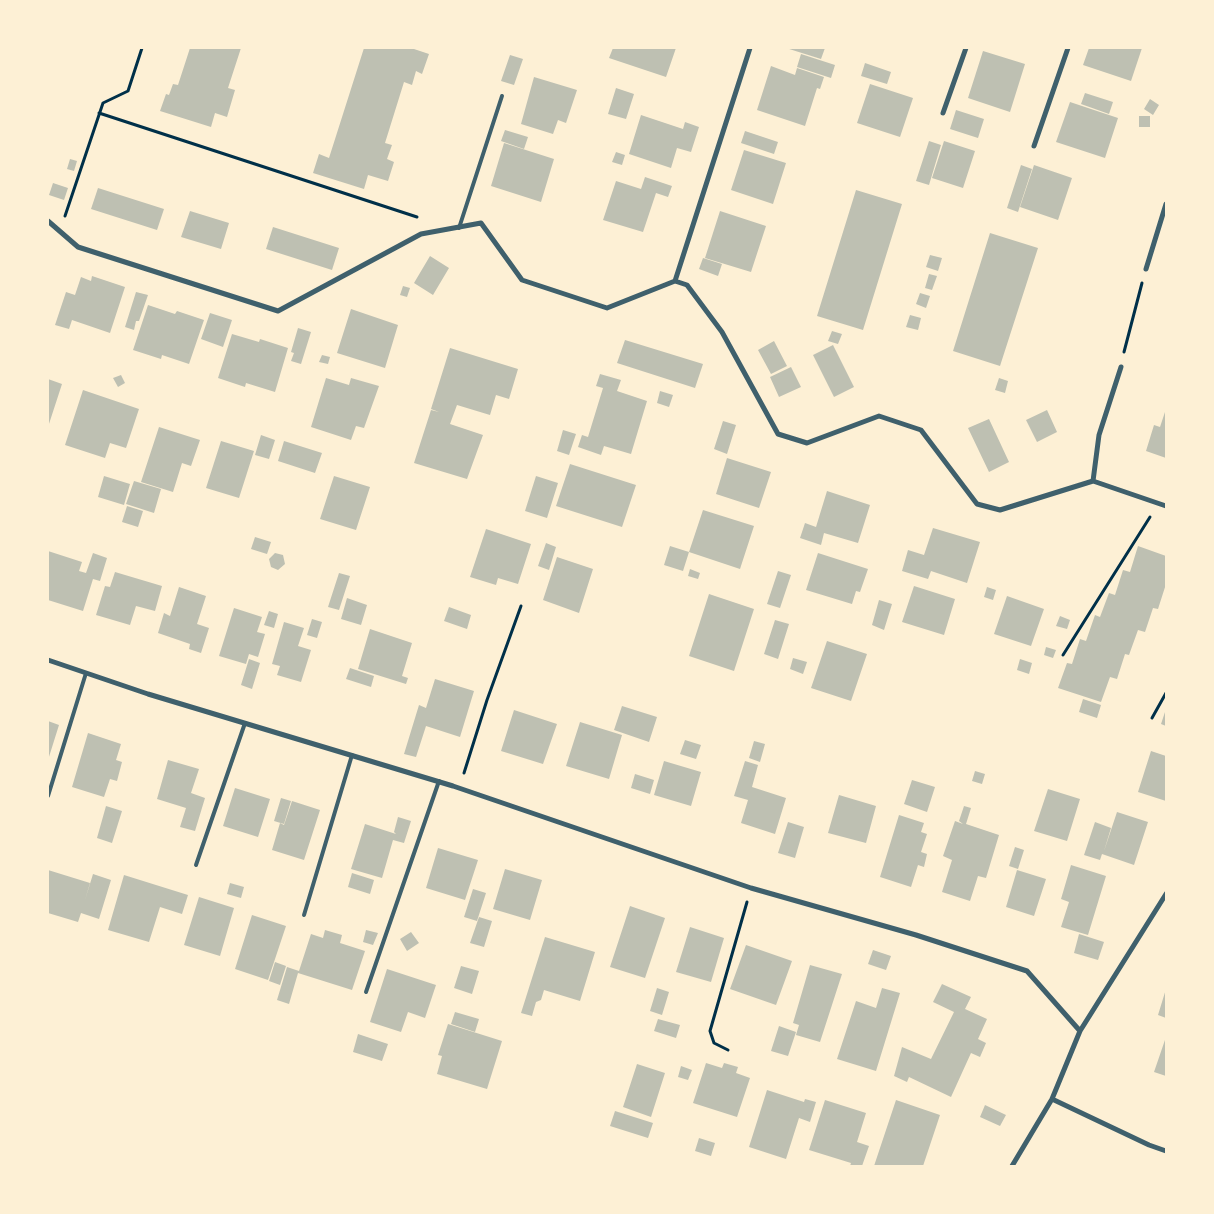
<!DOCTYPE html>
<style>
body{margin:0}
#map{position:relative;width:1214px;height:1214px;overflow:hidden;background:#fdf0d5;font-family:Overpass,sans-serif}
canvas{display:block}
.frame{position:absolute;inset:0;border:49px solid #fdf0d5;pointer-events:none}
</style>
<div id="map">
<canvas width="1214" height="1214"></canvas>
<div class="frame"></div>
</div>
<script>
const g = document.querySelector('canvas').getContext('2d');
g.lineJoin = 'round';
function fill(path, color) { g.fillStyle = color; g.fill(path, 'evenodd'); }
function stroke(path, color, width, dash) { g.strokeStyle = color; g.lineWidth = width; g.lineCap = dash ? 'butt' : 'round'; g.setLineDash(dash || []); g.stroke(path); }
fill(new Path2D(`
 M190 48H241L228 88 235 90 227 117 215 113 211 127 160 111 166 94 169 95 173 84 178 85Z
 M364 48H411L429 54 422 74 416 71 412 85 404 82 385 143 392 145 387 159 394 162 388 181 368 175 364 189 313 173 319 154 329 158Z
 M613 48H676L666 77 609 58Z
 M786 48H825L821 59Z
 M1089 48H1142L1131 81 1083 65Z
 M983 51 1025 64 1010 112 968 98Z
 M801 54 835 65 831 78 797 67Z
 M510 55 523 59 514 85 501 81Z
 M865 63 891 72 887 84 861 76Z
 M771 66 795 75 797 68 824 77 820 89 817 88 805 126 757 110Z
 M534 77 577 90 566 123 558 120 553 134 521 124Z
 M870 84 913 98 900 137 857 123Z
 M616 88 634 94 626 119 608 114Z
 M1085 93 1113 102 1109 114 1081 104Z
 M1150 99 1159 105 1153 115 1144 109Z
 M1070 102 1118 118 1105 158 1056 142Z
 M956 110 984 119 978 138 950 129Z
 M641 115 683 129 685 122 699 127 691 152 677 148 671 168 629 154Z
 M1139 116H1150V127H1139Z
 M505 130 528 137 524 149 501 141Z
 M745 131 778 142 774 154 741 143Z
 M929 141 941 145 929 185 916 181Z
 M944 141 975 151 963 188 932 178Z
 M504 143 554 159 541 202 491 186Z
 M744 150 786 163 773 204 731 190Z
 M616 152 625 155 622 165 612 162Z
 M70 159 77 161 74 171 67 169Z
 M1021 165 1032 169 1018 212 1007 208Z
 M1034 165 1072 178 1058 220 1020 207Z
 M645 177 672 186 668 197 656 193 643 232 603 220 616 181 641 189Z
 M53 183 68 188 64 200 49 195Z
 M98 188 164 209 157 230 91 209Z
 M856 190 902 204 863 330 817 316Z
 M190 211 229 223 221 249 181 237Z
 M720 211 766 226 751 272 705 258Z
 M273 227 339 248 332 270 266 249Z
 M990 233 1038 248 1000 366 953 351Z
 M930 255 942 258 938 271 926 267Z
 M430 256 449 268 433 295 414 283Z
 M703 258 722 264 718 276 699 269Z
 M929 274 937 276 932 290 925 288Z
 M92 276 125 287 110 333 72 320 69 329 55 325 66 292 75 295 81 277 91 281Z
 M403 286 410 288 407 297 400 295Z
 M136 292 148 295 139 321H136L134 330 125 327Z
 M920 293 930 296 926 308 916 304Z
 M148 305 175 314 177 311 204 320 189 364 162 355 161 359 133 350Z
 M351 309 398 325 385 368 337 353Z
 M210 313 232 320 223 347 201 339Z
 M910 315 921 318 918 330 906 327Z
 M298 328 311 332 301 364 291 361 294 353 291 352Z
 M832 331 842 334 838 344 828 341Z
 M232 334 259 342 260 339 288 348 275 392 246 383 245 387 218 378Z
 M625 340 703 364 695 388 617 363Z
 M774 341 787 366 771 374 758 350Z
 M833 345 854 387 834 397 813 355Z
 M450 348 518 369 509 399 496 395 490 415 457 405 450 424 483 435 467 479 414 463 431 410 439 412 431 409Z
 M322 355 330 357 328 364 319 362Z
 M791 367 801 387 779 397 770 377Z
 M600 374 621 380 617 391 647 401 631 454 604 446 601 455 578 447 582 435 588 437 603 388 596 386Z
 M121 375 125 383 118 387 113 378Z
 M326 378 349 385 351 378 379 386 364 428 356 426 351 440 311 427Z
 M999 378 1008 381 1005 393 995 390Z
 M48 379 62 384 48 427Z
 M83 390 139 409 126 448 110 443 105 458 65 445Z
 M660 391 673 395 669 407 657 403Z
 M1166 409V458L1146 451 1154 425 1160 427Z
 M1047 410 1057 432 1037 442 1026 420Z
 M989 419 1009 462 989 472 968 428Z
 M723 421 736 425 727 454 714 449Z
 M159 427 200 440 191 466 182 463 173 492 141 482Z
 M563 430 576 434 569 455 557 451Z
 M261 435 275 440 269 459 255 455Z
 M221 441 254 451 239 498 206 488Z
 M284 441 322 453 315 473 278 461Z
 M727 458 771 472 759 508 716 494Z
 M570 464 636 485 622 527 556 506Z
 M104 476 130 484 124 505 98 497Z
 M334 476 370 487 356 530 320 519Z
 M536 476 558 483 547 518 525 511Z
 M134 481 161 489 154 513 126 504Z
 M827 491 870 505 858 543 824 533 821 545 800 538 805 523 816 527Z
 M127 506 143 511 138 527 122 522Z
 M703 510 754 526 740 569 689 552Z
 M933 528 980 542 967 583 931 571 928 579 902 571 908 550 924 555Z
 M486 529 531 544 518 584 498 578 496 585 470 577Z
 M255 537 271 542 267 554 251 549Z
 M546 543 556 547 549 570 538 566Z
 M670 546 689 552 683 571 664 565Z
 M1138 546 1166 556V584L1158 609 1153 608 1145 632 1138 630 1129 655 1125 654 1117 679 1110 677 1101 702 1058 688 1067 663 1072 664 1080 639 1086 641 1095 615 1100 617 1109 593 1115 595 1123 570 1130 572Z
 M48 551 82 562 79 571 86 573 93 553 107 558 100 581 93 579 83 611 48 600Z
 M275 553 283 555 285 564 278 570 271 567 269 559Z
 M818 553 868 569 860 592 856 591 852 604 806 590Z
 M557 557 593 569 579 613 543 600Z
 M690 569 700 573 698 579 688 576Z
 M778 571 791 575 780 608 767 604Z
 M115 572 162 586 155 611 136 606 130 625 96 615 105 586 110 587Z
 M339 573 350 576 339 610 328 607Z
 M914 586 955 599 944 635 902 622Z
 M179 587 206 596 197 624 209 628 201 653 189 649 190 644 158 633 164 613 170 616Z
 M987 587 996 590 993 600 984 597Z
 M709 594 754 609 734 671 689 656Z
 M1007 596 1044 609 1031 646 994 634Z
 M347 598 367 605 361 625 341 619Z
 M879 600 892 604 884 630 872 625Z
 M449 607 471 615 467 629 444 621Z
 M234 608 262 617 257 632 265 634 258 657 249 654 246 664 219 656Z
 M269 611 278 614 274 628 264 625Z
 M1060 616 1070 620 1067 629 1056 626Z
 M312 619 322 622 317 638 307 635Z
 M775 620 789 624 778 659 764 654Z
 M284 622 304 628 298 646 311 650 301 682 277 675 280 666 272 664Z
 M370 629 412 643 402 676 408 678 406 684 358 669Z
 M827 641 867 654 851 701 811 688Z
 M1046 647 1056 650 1053 658 1044 655Z
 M793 658 807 662 803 674 790 669Z
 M249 659 260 663 252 689 241 685Z
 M1020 659 1032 663 1029 674 1017 670Z
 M350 668 374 676 371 687 346 679Z
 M435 679 474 691 460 737 426 726 416 757 404 754 419 705 426 708Z
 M1083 699 1101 705 1097 718 1079 712Z
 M622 706 657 717 649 742 614 730Z
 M1166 709V726L1161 724Z
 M514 710 557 724 543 764 501 751Z
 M48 721 59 725 48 760Z
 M580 722 622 735 609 779 566 766Z
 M88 733 121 744 116 760 122 762 117 781 110 779 104 797 72 787Z
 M685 740 701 745 696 759 680 754Z
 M754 741 765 744 760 762 749 758Z
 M1151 751 1166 756V801L1138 792Z
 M168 760 199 769 191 793 205 798 195 831 180 827 186 808 157 799Z
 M664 761 701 772 691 806 654 795Z
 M745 761 758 765 752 787 786 798 775 834 741 823 748 800 734 796Z
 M975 771 985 774 982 784 972 781Z
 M635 774 654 780 650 794 631 788Z
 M912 780 935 787 927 812 904 804Z
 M235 788 270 799 258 837 223 826Z
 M1048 789 1080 799 1067 841 1034 831Z
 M839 795 876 806 866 843 828 833Z
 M281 798 291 801 284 824 274 821Z
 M292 801 320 810 304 860 272 850 280 823 284 825Z
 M106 806 122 811 112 843 97 838Z
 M964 806 971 808 966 824 999 835 986 878 978 876 970 901 942 892 952 860 943 856 955 821 963 824 959 821Z
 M1117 812 1148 822 1134 865 1102 854 1100 860 1084 855 1095 822 1111 828 1104 851Z
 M899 815 924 823 921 832 927 834 921 852 927 854 924 867 918 865 911 887 880 877Z
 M398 817 411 821 404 843 393 840 382 878 351 869 365 824 396 834 394 832Z
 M788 822 804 827 795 858 778 853Z
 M1015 847 1024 850 1018 869 1009 866Z
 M438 848 478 860 465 900 426 888Z
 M1071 865 1106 876 1088 935 1061 927 1069 902 1061 899Z
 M505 869 542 880 530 920 493 909Z
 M48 870 90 883 85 900 93 874 111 880 99 919 81 913 78 922 48 913Z
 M1017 870 1046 879 1034 916 1006 907Z
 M352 873 374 880 370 894 348 887Z
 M124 875 188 895 182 914 160 907 149 942 108 930Z
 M230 883 244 887 241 898 227 894Z
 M473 889 486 893 477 921 464 917Z
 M199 897 234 908 220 956 184 945Z
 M630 906 665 918 645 978 610 967Z
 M252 915 286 926 268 980 235 969Z
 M479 917 492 921 484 947 470 943Z
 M690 927 724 938 711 982 676 972Z
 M325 930 342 935 340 943 365 951 352 990 298 973 289 1004 277 1000 287 967 299 971 311 934 323 938Z
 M366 930 378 933 373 945 363 942Z
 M411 932 419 943 407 951 400 939Z
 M1079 934 1104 942 1098 960 1074 953Z
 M545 937 595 952 580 1001 544 990 541 1000 536 1002 532 1016 521 1013Z
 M746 945 792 961 776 1005 730 989Z
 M873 950 891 956 886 970 868 964Z
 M275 962 286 966 280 985 269 981Z
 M810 965 842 974 820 1042 796 1035 799 1025 793 1023Z
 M461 966 479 971 472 994 454 988Z
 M387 969 436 985 425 1018 408 1012 401 1032 370 1022Z
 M942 984 971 997 965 1009 987 1019 978 1039 986 1043 980 1057 971 1053 951 1097 909 1077 907 1082 894 1076 902 1047 931 1059 954 1012 933 1002Z
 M657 988 669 992 662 1015 650 1011Z
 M882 988 900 993 876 1071 837 1059 856 1001 876 1008Z
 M1166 989V1018L1158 1015Z
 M455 1012 479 1019 475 1032 451 1024Z
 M658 1019 680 1025 676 1038 654 1031Z
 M448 1024 502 1041 487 1089 437 1074 442 1056 438 1055Z
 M779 1026 796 1032 788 1056 771 1051Z
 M358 1034 388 1044 382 1061 353 1052Z
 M1166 1037V1076L1154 1072Z
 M706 1063 722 1068 724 1063 738 1067 736 1073 750 1078 737 1117 693 1103Z
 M637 1064 665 1073 651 1117 623 1107Z
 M681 1066 692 1070 688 1080 678 1077Z
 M767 1090 804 1102 805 1099 816 1102 810 1122 799 1118 786 1159 749 1147Z
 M825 1100 866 1113 857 1142 869 1146 862 1166H850L851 1163 809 1150Z
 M896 1100 940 1115 923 1166H874Z
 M985 1105 1006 1115 1000 1126 980 1117Z
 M615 1111 653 1123 648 1138 610 1126Z
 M699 1138 715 1143 711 1156 695 1151Z`), '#bec0b2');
stroke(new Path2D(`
 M99 113 417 217
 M65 216 103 103 128 91 142 48
 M1124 352 1142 283
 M1063 655 1150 517
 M1152 718 1166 693
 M464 773 487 700 521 606
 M728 1050 714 1043 710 1031 747 902`), '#003049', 3);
stroke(new Path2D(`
 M459 228 502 96
 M48 796 86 673
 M196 865 245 723
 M304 915 352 755
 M366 992 439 781`), '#3f606c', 4);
stroke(new Path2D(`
 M943 113 966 48
 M1034 146 1068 48
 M48 221 78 247 278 311 421 234 481 223 522 280 607 308 675 281 687 285 722 332 778 434 807 443 879 416 921 430 977 504 1000 510 1093 481 1166 506
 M1146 269 1166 204
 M675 281 750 48
 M1093 481 1099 435 1121 367
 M48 660 148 694 453 786 751 888 916 935 1027 971 1080 1031
 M1052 1099 1149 1145 1166 1151
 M1012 1166 1052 1099 1080 1031 1166 894`), '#3f606c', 5);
</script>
